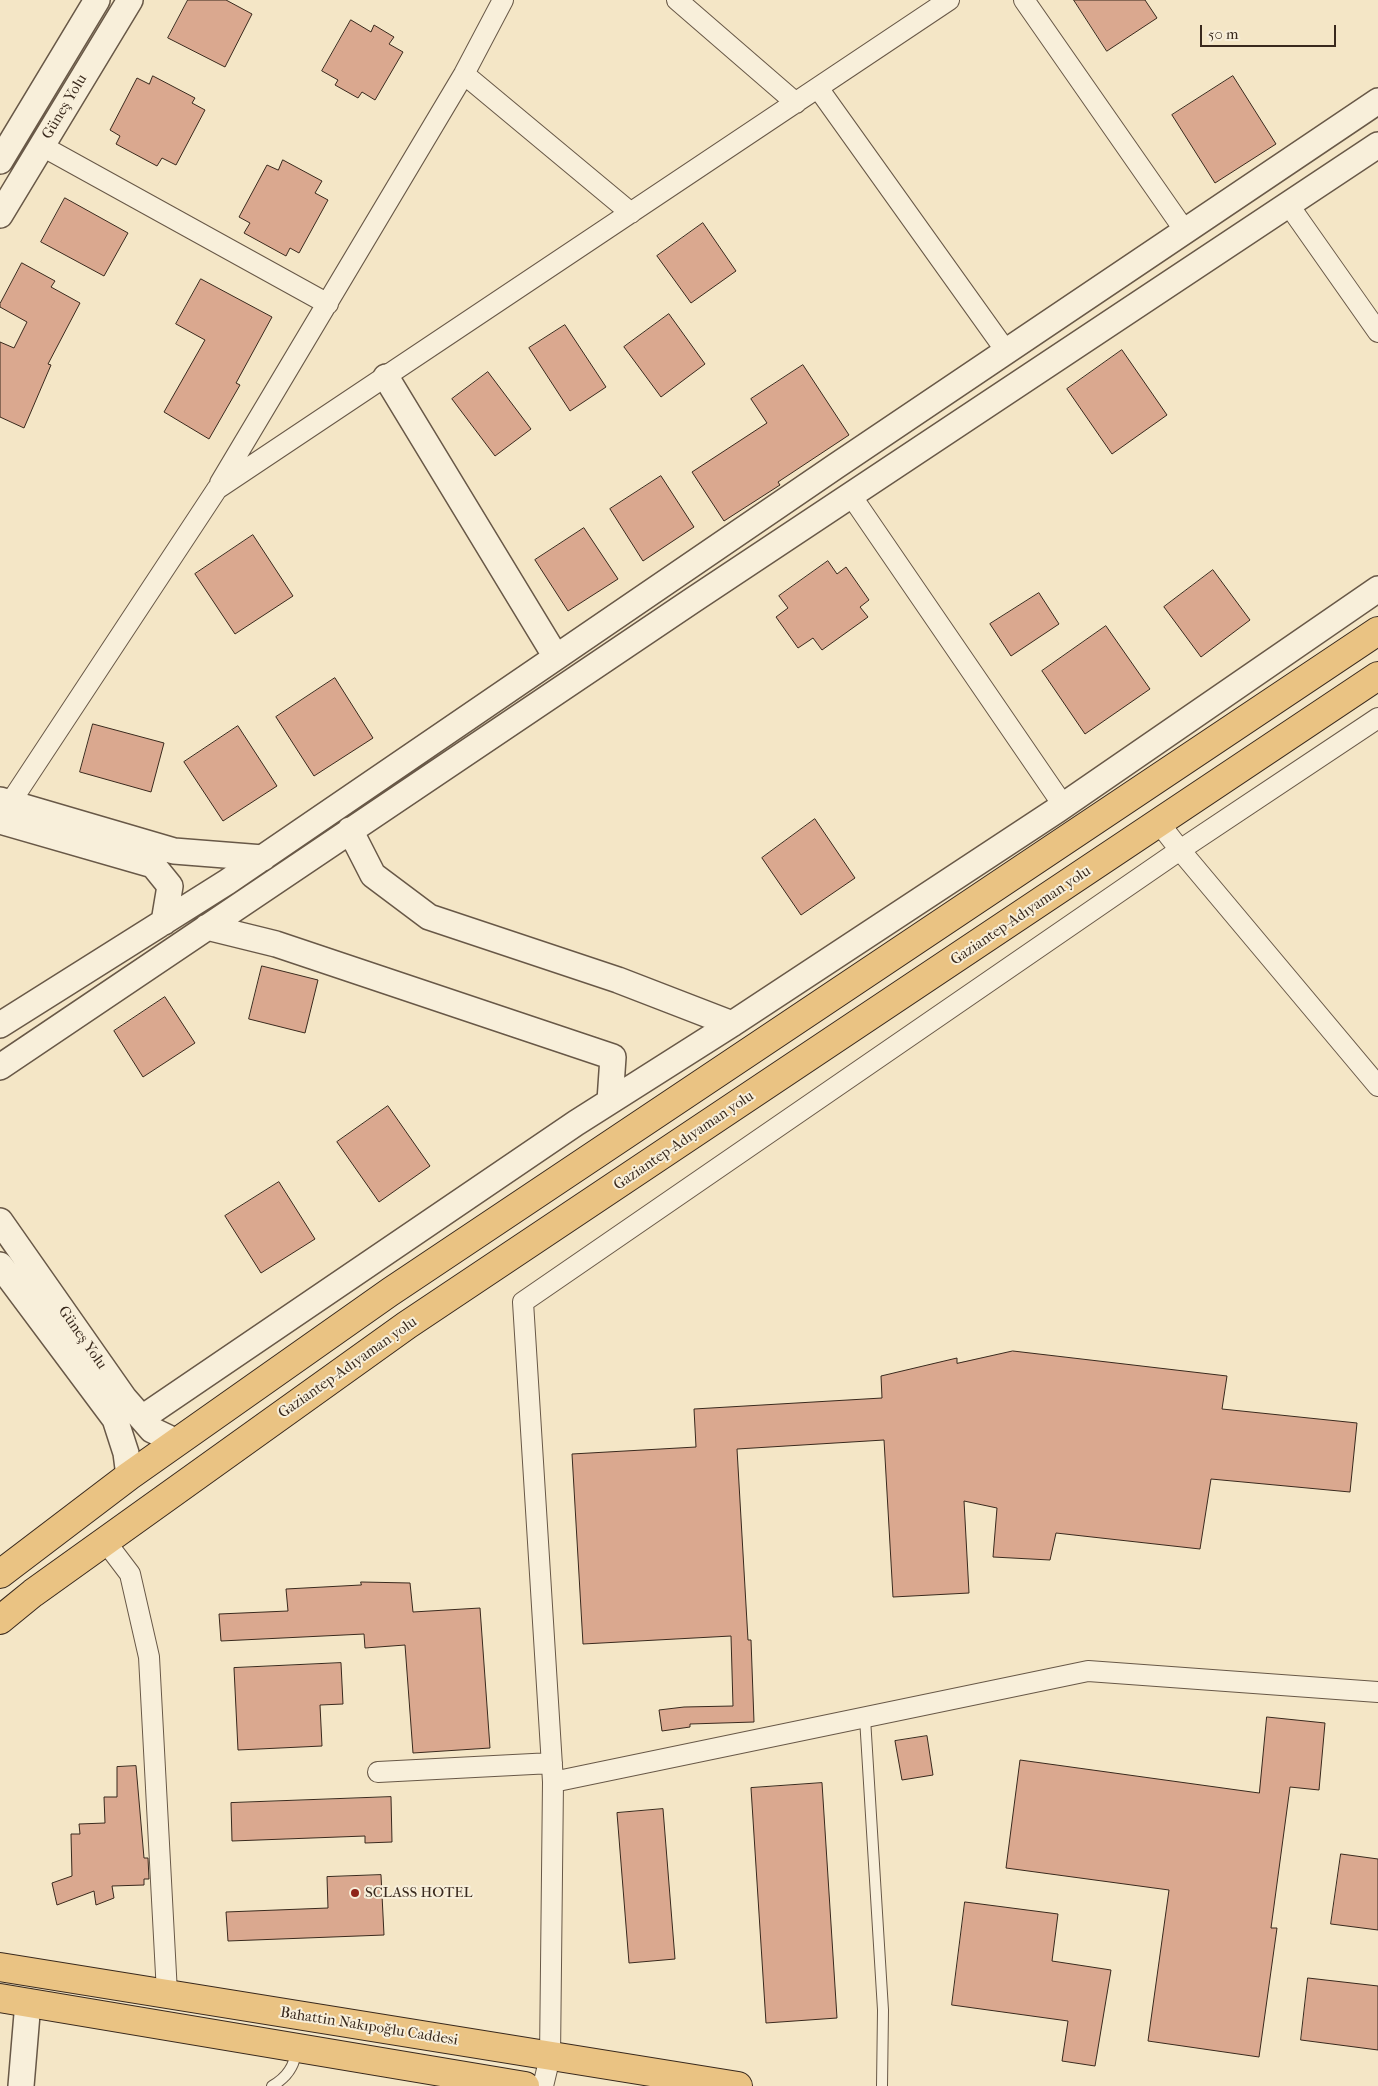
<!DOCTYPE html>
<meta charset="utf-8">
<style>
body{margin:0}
#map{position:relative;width:1378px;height:2086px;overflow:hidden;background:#f4e6c6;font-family:"IM FELL French Canon",serif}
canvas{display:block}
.scale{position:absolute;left:1200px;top:25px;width:136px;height:22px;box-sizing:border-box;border:2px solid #39291d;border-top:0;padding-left:6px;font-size:15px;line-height:18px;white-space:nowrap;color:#39291d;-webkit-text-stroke:4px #f8efda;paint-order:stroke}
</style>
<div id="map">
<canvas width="1378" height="2086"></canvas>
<div class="scale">50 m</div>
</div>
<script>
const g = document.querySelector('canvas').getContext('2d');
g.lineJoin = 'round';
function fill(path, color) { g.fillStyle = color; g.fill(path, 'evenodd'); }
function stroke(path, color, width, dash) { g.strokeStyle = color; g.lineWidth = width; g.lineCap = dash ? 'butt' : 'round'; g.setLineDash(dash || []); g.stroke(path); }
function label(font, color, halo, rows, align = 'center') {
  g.font = font + ' "IM FELL French Canon",serif'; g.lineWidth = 4; g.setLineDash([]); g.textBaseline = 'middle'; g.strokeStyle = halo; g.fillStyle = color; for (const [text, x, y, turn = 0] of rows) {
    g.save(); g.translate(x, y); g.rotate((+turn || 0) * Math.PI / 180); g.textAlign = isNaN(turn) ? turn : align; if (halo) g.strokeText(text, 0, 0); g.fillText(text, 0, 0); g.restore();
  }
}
const building = new Path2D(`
 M188 0H226L252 14 225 67 168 38Z
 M1074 0H1145L1157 18 1107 51Z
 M351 20 371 32 374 25 394 37 389 44 403 52 375 100 362 92 358 98 335 85 338 80 322 71Z
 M153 76 195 98 192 103 205 110 176 165 162 158 157 166 116 144 120 136 110 130 137 78 149 84Z
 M1233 76 1276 144 1215 183 1172 115Z
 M283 160 322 181 315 193 328 200 299 253 290 248 286 256 244 233 250 223 239 217 267 165 278 170Z
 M65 198 128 233 104 276 41 242Z
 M703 223 736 271 691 303 657 256Z
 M22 263 55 281 51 287 80 303 48 364 51 365 24 428 0 417V342L14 348 27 322 0 307V304Z
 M201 279 272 317 236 383 240 385 209 439 164 412 205 340 176 324Z
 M669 314 705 364 661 397 624 347Z
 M565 325 606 387 570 411 529 348Z
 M1122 350 1167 415 1112 454 1067 389Z
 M803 365 849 435 778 482 780 485 724 521 692 472 767 423 751 399Z
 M488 372 531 429 495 456 452 399Z
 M661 476 694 527 643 561 610 509Z
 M584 528 618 579 568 611 535 560Z
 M253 535 293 596 235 634 195 574Z
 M828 561 837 574 846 567 869 600 860 607 868 617 822 650 813 638 798 648 776 617 788 608 779 596Z
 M1213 570 1250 620 1201 657 1164 607Z
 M1039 593 1059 624 1011 656 990 624Z
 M1106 626 1150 689 1085 734 1042 671Z
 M335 678 373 738 314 776 276 717Z
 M93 724 164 743 151 792 80 772Z
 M238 726 277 786 223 821 184 762Z
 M815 819 855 878 801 915 762 858Z
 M262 966 318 980 305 1033 249 1019Z
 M165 997 195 1043 143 1077 114 1031Z
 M388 1106 430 1166 379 1202 337 1142Z
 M279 1182 315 1239 261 1273 225 1216Z
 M1013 1351 1227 1376 1222 1409 1357 1423 1350 1492 1211 1479 1200 1549 1056 1533 1050 1560 993 1557 997 1508 964 1501 969 1593 893 1597 884 1440 737 1449 748 1640H751L754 1722 690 1724V1727L662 1731 659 1710 684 1707 733 1706 731 1636 583 1644 572 1454 696 1447 694 1409 882 1398 881 1376 957 1358V1363Z
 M361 1582 410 1583 413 1612 480 1608 490 1748 413 1753 405 1645 365 1648 364 1634 221 1641 219 1614 288 1611 286 1589 361 1585Z
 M341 1663 343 1704 320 1705 322 1746 238 1750 234 1668Z
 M1267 1717 1325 1723 1319 1790 1290 1787 1271 1928H1277L1259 2057 1148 2041 1169 1890 1006 1868 1020 1760 1259 1793Z
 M927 1736 933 1775 902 1780 895 1741Z
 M136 1766 144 1858H148L149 1879H144V1885L112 1886 114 1898 96 1905 94 1891 57 1905 52 1883 72 1876 71 1834H80L79 1824 105 1823 104 1797H117V1767Z
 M822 1783 837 2018 766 2023 751 1788Z
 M391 1797 392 1842 365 1843V1836L232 1841 231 1803Z
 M663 1809 675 1959 629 1963 617 1813Z
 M1341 1854 1378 1859V1930L1331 1924Z
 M381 1875 384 1935 228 1941 226 1912 328 1908 327 1877Z
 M965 1902 1058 1914 1052 1961 1111 1970 1095 2066 1062 2061 1068 2021 952 2005Z
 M1308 1978 1378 1986V2050L1301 2040Z`);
fill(building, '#daa88f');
stroke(building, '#39291d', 1);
const service = new Path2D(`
 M865 1718 883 2010 882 2086
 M272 2086C286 2078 295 2067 296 2050`);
const minor = new Path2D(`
 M677 0 796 103
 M1024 0 1185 231
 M464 74 631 213
 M818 88 1006 351
 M42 146 328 304
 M1288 204 1378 332
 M220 483 464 74 503 0
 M850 494 1063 805
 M10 803 217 489 949 0
 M1159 823 1180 850 1378 1086
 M105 1541 130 1574 149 1657 167 1993
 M378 1772 552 1763
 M553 1782 523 1302 1180 850 1378 718
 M543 2086 550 2057 553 1782 1088 1671 1378 1692`);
const tertiary = new Path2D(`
 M0 161 97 0
 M0 215 130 0
 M386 377 556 657
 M0 800 174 851 263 858
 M0 821 153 865 170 886 164 922
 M350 830 373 875 429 917 618 980 732 1024
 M207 927 276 944 613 1057 610 1101
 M0 1025 227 882 836 466 1378 101
 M0 1067C458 757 916 449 1378 145
 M0 1221 124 1398 152 1430 177 1442
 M0 1265 115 1419 126 1453 129 1476
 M142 1418 576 1123 732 1024 1057 810 1378 589
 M21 2086 28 2002`);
const primary = new Path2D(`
 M0 1967 738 2086
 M0 1998 525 2086`);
const trunk = new Path2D(`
 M0 1574 129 1476 390 1292 1378 631
 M0 1620 33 1593 407 1325 1378 676`);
stroke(service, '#685847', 12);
stroke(minor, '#685847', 22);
stroke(tertiary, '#685847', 28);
stroke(primary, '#39291d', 30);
stroke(trunk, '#39291d', 30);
stroke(service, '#f8efda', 10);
stroke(minor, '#f8efda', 20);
stroke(tertiary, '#f8efda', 25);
stroke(primary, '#eac383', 28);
stroke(trunk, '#eac383', 28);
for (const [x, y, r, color] of [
 [355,1893,5,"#8f2418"]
]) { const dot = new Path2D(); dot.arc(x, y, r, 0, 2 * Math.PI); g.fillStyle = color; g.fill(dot); stroke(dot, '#f8efda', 2); }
label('15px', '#39291d', '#f8efda', [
 ["Güneş Yolu",65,107,-59],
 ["Gaziantep-Adıyaman yolu",1021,916,-34],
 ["Gaziantep-Adıyaman yolu",684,1141,-34],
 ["Güneş Yolu",82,1338,55],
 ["Gaziantep-Adıyaman yolu",348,1368,-35],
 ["Bahattin Nakıpoğlu Caddesi",369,2027,9]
]);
label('15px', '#39291d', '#f8efda', [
 ["SCLASS HOTEL",365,1893]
], 'left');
</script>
